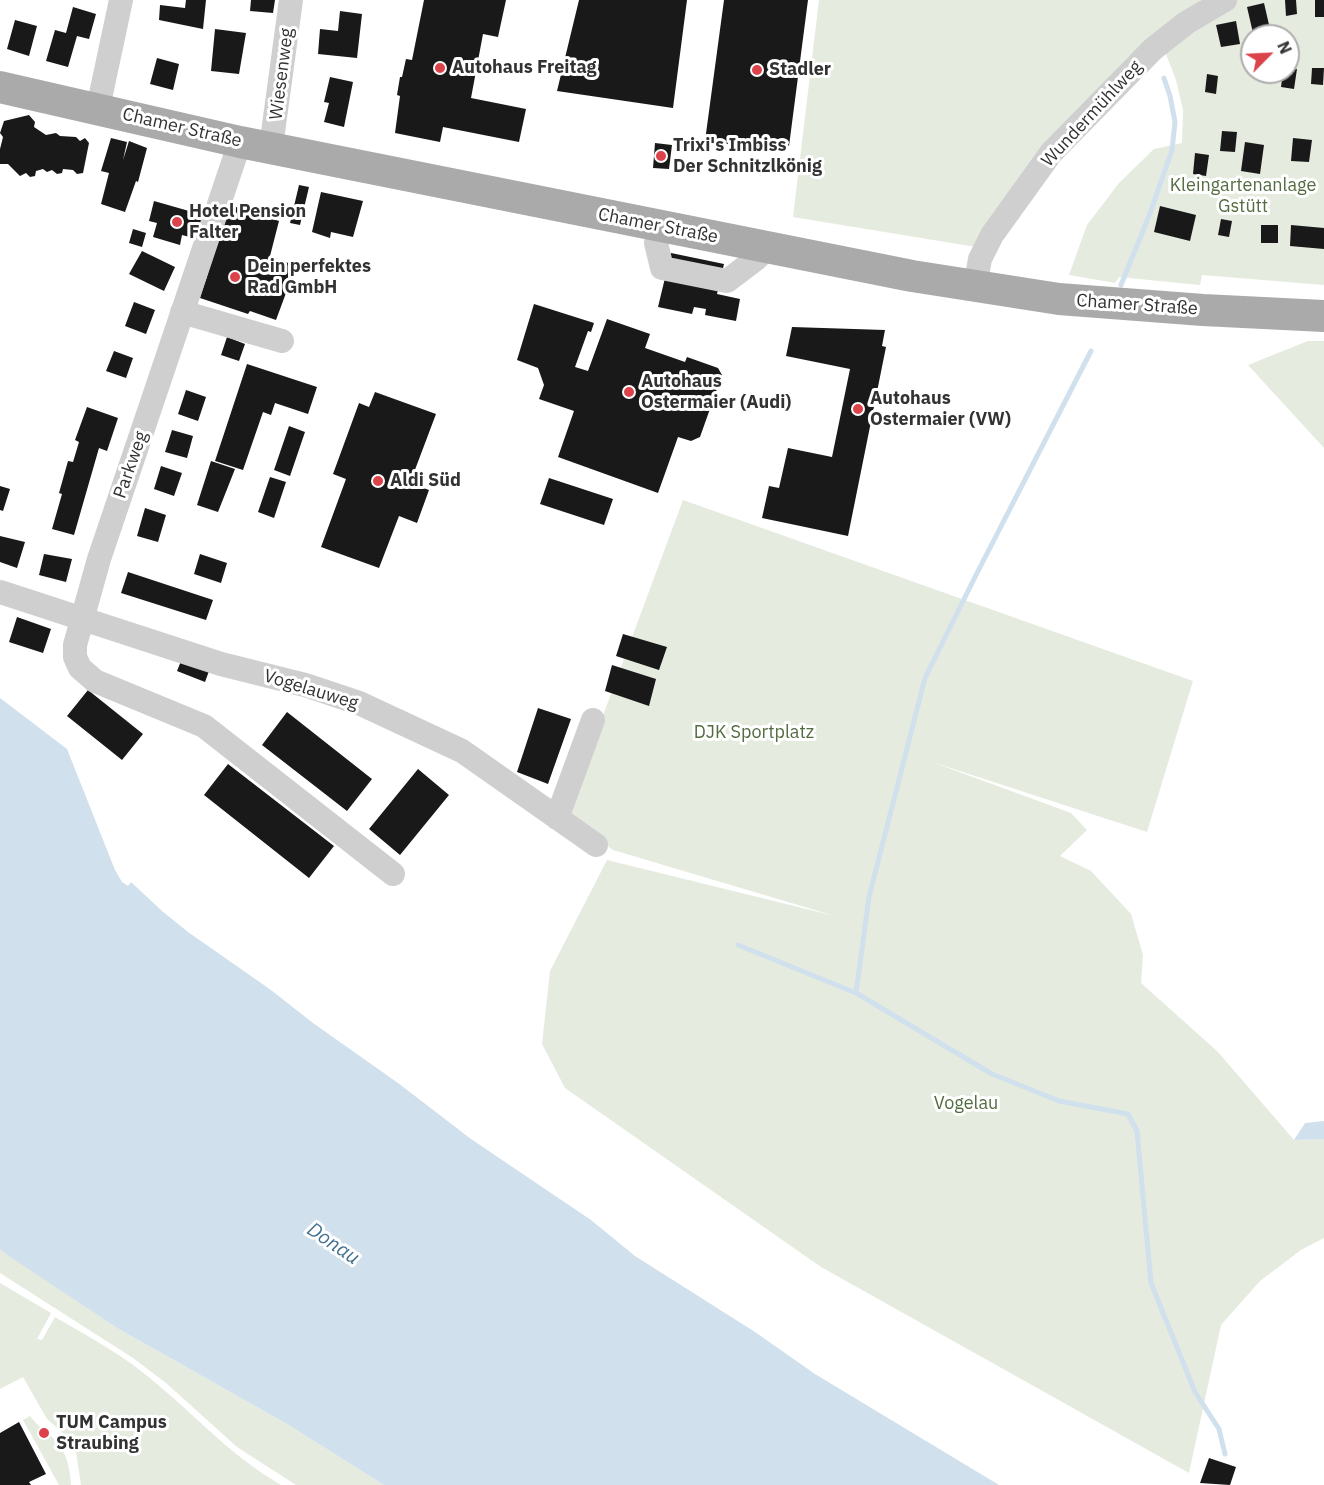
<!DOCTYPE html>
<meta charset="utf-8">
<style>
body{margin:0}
#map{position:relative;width:1324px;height:1485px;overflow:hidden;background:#fff;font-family:"IBM Plex Sans",sans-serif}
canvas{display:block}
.north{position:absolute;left:1240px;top:24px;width:60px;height:60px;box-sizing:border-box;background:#fff;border:2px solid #adadad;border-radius:50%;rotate:66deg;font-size:16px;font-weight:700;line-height:24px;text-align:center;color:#323232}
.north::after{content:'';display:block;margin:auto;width:21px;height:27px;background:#db424a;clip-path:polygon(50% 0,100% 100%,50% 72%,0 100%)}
</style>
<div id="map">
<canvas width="1324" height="1485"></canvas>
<div class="north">N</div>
</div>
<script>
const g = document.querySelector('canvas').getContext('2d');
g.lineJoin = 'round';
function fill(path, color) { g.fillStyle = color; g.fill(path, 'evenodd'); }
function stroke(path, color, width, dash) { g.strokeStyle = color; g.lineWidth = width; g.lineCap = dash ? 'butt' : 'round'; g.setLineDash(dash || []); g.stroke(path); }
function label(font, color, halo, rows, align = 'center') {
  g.font = font + ' "IBM Plex Sans",sans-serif'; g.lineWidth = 6; g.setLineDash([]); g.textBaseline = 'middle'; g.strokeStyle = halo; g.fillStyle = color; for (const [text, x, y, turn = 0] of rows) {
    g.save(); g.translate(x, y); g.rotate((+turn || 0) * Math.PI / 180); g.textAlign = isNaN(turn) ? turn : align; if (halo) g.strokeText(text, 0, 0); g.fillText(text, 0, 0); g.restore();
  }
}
fill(new Path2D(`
 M819 0H1200V3L1164 26 1125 60 1046 146 976 247 793 217Z
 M1237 0H1324V285L1202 275 1200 285 1119 277 1115 283 1069 275 1087 225 1119 183 1154 149 1182 143 1183 110 1176 80 1164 49ZM1252 36H1288V72H1252Z
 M1308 341H1324V448L1248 365Z
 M683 500 1193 681 1147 832 932 762 1071 813 1087 830 1060 856 1091 871 1131 914 1143 955 1141 983 1217 1051 1294 1140 1324 1139V1238L1301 1250 1260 1281 1221 1325 1189 1473 821 1267 565 1088 542 1044 550 971 607 860 835 916 613 850 566 815Z
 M0 1249 117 1328 287 1424 384 1485H296L237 1447 166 1383 133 1358 0 1273Z
 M0 1283 51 1313 37 1339 42 1340 55 1317C84 1334 114 1350 141 1371 190 1409 226 1453 281 1485H81L76 1452 61 1431 47 1419 23 1377 0 1389Z
 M30 1416C37 1426 46 1431 55 1440 67 1452 70 1469 71 1485H59L23 1420Z`), '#e5ebdf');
fill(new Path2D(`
 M0 698 67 749 115 870 122 882 128 886 131 882 162 911 188 932 271 990 313 1023 398 1083 471 1139 591 1220 635 1256 755 1332 815 1374 999 1485H384L287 1424 117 1328 6 1254 0 1249Z
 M1324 1121V1139L1294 1140 1305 1123Z`), '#d0e0ec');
stroke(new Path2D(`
 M1121 285 1149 216 1172 150 1175 122 1170 96 1164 78
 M738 945 856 993 992 1074 1059 1101 1128 1114 1137 1131 1151 1283 1195 1392 1219 1429 1225 1454
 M856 993 869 897 925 678 975 577 1091 351`), '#d0e0ec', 5);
fill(new Path2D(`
 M186 0H206L203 29 159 20 160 5 185 8Z
 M251 0H275L273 13 250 11Z
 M424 0H506L498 37 483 34 471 98 526 109 519 142 443 127 440 142 395 133 400 96 397 95 400 77H402L406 59 412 60Z
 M579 0H687L673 108 557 91Z
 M724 0H808L789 146 770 143 769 149 705 141Z
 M1285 0H1296L1297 14 1286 16Z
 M1315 0H1324V17H1315Z
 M1264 3 1270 29 1253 33 1247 7Z
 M73 7 96 14 89 39 77 36 68 67 46 61 55 30 66 33Z
 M340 11 362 14 357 58 318 54 320 29 338 31Z
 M15 20 37 26 29 56 7 49Z
 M1236 21 1240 44 1221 47 1216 25Z
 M215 29 246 33 239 74 211 71Z
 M157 58 179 64 173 90 150 84Z
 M1288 68 1297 69 1294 89 1281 87 1283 72H1288Z
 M1312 68H1324L1323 85 1311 84Z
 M1207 74 1218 76 1216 94 1205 92Z
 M330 77 353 82 344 127 324 122 329 103 324 102Z
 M29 115 35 122 34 127 46 135 56 133 60 136 76 137 80 141 85 138 89 143 83 173 77 174 73 170 63 169 62 173 57 174 52 170 47 172 43 169 36 171 35 176 30 177 26 173 20 176 8 164H0V149L3 137 0 133 4 121Z
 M1222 131 1237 132 1235 152 1220 151Z
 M111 138 127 142 123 160 129 141 147 148 138 182 136 181 125 212 101 204 109 173 101 171Z
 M1293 138 1312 140 1309 162 1291 161Z
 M1245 142 1264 145 1260 174 1241 171Z
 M655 143 672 145 669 169 653 168Z
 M1195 153 1209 155 1206 176 1193 174Z
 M299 185 309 187 300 225 290 223Z
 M321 192 363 201 353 237 331 232 330 238 312 232Z
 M154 201 203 215 197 239 182 235 180 245 153 237 157 223 149 221Z
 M230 205 279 221 270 256 296 266 276 320 250 311 248 314 200 298Z
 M1160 206 1196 215 1190 241 1154 232Z
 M1221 219 1232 221 1229 237 1218 235Z
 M1261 225H1278V243H1261Z
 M1291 225 1324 228V249L1290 246Z
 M133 229 146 233 142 247 129 243Z
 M142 251 175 267 164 291 129 274Z
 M671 253 724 264 717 294 740 299 736 321 705 315 706 309 694 307 692 314 658 307Z
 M134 302 155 310 146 334 125 326Z
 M534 304 594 323 591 332 588 331 575 367 588 371 607 319 650 334 645 348 685 362 687 357 718 368 722 375 700 437 691 441 678 437 658 493 558 457 574 411 539 399 544 385 538 368 517 360Z
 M792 327 885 330 882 346 886 347 848 536 762 518 769 486 779 488 788 448 832 457 850 369 786 356Z
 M227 337 245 344 239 361 221 355Z
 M114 351 133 358 126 378 106 371Z
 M247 364 317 387 308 414 275 403 271 415 263 412 243 470 215 461Z
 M186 390 206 397 198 421 178 414Z
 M375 392 436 414 410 483 429 490 417 523 399 516 379 568 321 547 346 479 333 474 359 403 369 407Z
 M87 407 118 418 107 451 99 448 74 535 52 529 62 494 59 493 68 461 73 462 79 442 75 440Z
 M289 426 305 432 290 476 274 470Z
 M172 430 193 436 187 458 165 452Z
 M211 461 235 469 218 512 197 505Z
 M161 466 182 473 174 496 154 489Z
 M270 477 286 482 274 518 258 512Z
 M549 478 613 499 604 525 540 504Z
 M0 486 10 489 3 511 0 510Z
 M145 508 166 515 158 542 137 536Z
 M0 536 25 542 17 568 0 562Z
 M44 554 72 559 66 582 39 575Z
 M200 554 227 563 221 583 194 574Z
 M128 572 213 600 206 620 121 593Z
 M17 617 51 629 43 653 9 642Z
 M623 634 667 647 659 670 616 656Z
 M181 661 209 671 205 682 177 671Z
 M612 665 656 679 649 706 605 691Z
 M88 690 143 734 122 760 67 716Z
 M538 708 571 719 548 784 517 772Z
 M287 712 372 779 347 811 262 745Z
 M228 764 334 846 309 878 204 795Z
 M418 769 449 795 400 855 369 829Z
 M19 1422 46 1474 29 1482 31 1485H0V1433Z
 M1209 1458 1236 1467 1230 1485 1200 1483Z`), '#191919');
stroke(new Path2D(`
 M98 108 121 0
 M240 142 99 559 75 645V657L80 668 95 681 204 726 393 874
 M271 147 291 0
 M660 226 656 243 662 268 727 281 756 259 767 248
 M975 287 980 259 992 235 1051 153 1153 49 1186 23 1225 0
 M182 312 282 341
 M0 592 221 664 305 685 359 703 462 751 596 845
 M557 818 593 720`), '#cfcfcf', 24);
stroke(new Path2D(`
 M0 87 240 142 912 276 1059 299 1203 310 1324 316`), '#aaa', 32);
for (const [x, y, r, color] of [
 [440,68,6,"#db424a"],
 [757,70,6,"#db424a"],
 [661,156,6,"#db424a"],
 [177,222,6,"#db424a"],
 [235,277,6,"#db424a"],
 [629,392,6,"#db424a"],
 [858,409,6,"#db424a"],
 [378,481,6,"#db424a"],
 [44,1433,6,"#db424a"]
]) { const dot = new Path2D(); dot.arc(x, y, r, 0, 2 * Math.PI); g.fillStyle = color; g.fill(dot); stroke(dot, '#fff', 2); }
label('bold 18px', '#323232', '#fff', [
 ["Autohaus Freitag",452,68],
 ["Stadler",769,70],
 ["Trixi's Imbiss",673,146],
 ["Der Schnitzlkönig",673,167],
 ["Hotel Pension",189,212],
 ["Falter",189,233],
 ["Dein perfektes",247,267],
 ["Rad GmbH",247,288],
 ["Autohaus",641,382],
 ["Ostermaier (Audi)",641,403],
 ["Autohaus",870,399],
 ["Ostermaier (VW)",870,420],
 ["Aldi Süd",390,481],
 ["TUM Campus",56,1423],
 ["Straubing",56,1444]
], 'left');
label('18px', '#323232', '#fff', [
 ["Wiesenweg",282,74,-83],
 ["Wundermühlweg",1092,114,-47],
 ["Chamer Straße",182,128,13],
 ["Chamer Straße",658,226,11],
 ["Chamer Straße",1137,305,4],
 ["Parkweg",131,465,-71],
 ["Vogelauweg",311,690,17]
]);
label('18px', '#546c41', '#fff', [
 ["Kleingartenanlage",1243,186],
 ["Gstütt",1243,207],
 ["DJK Sportplatz",754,733],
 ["Vogelau",966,1104]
]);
label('italic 20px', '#447190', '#fff', [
 ["Donau",333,1244,34]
]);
</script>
